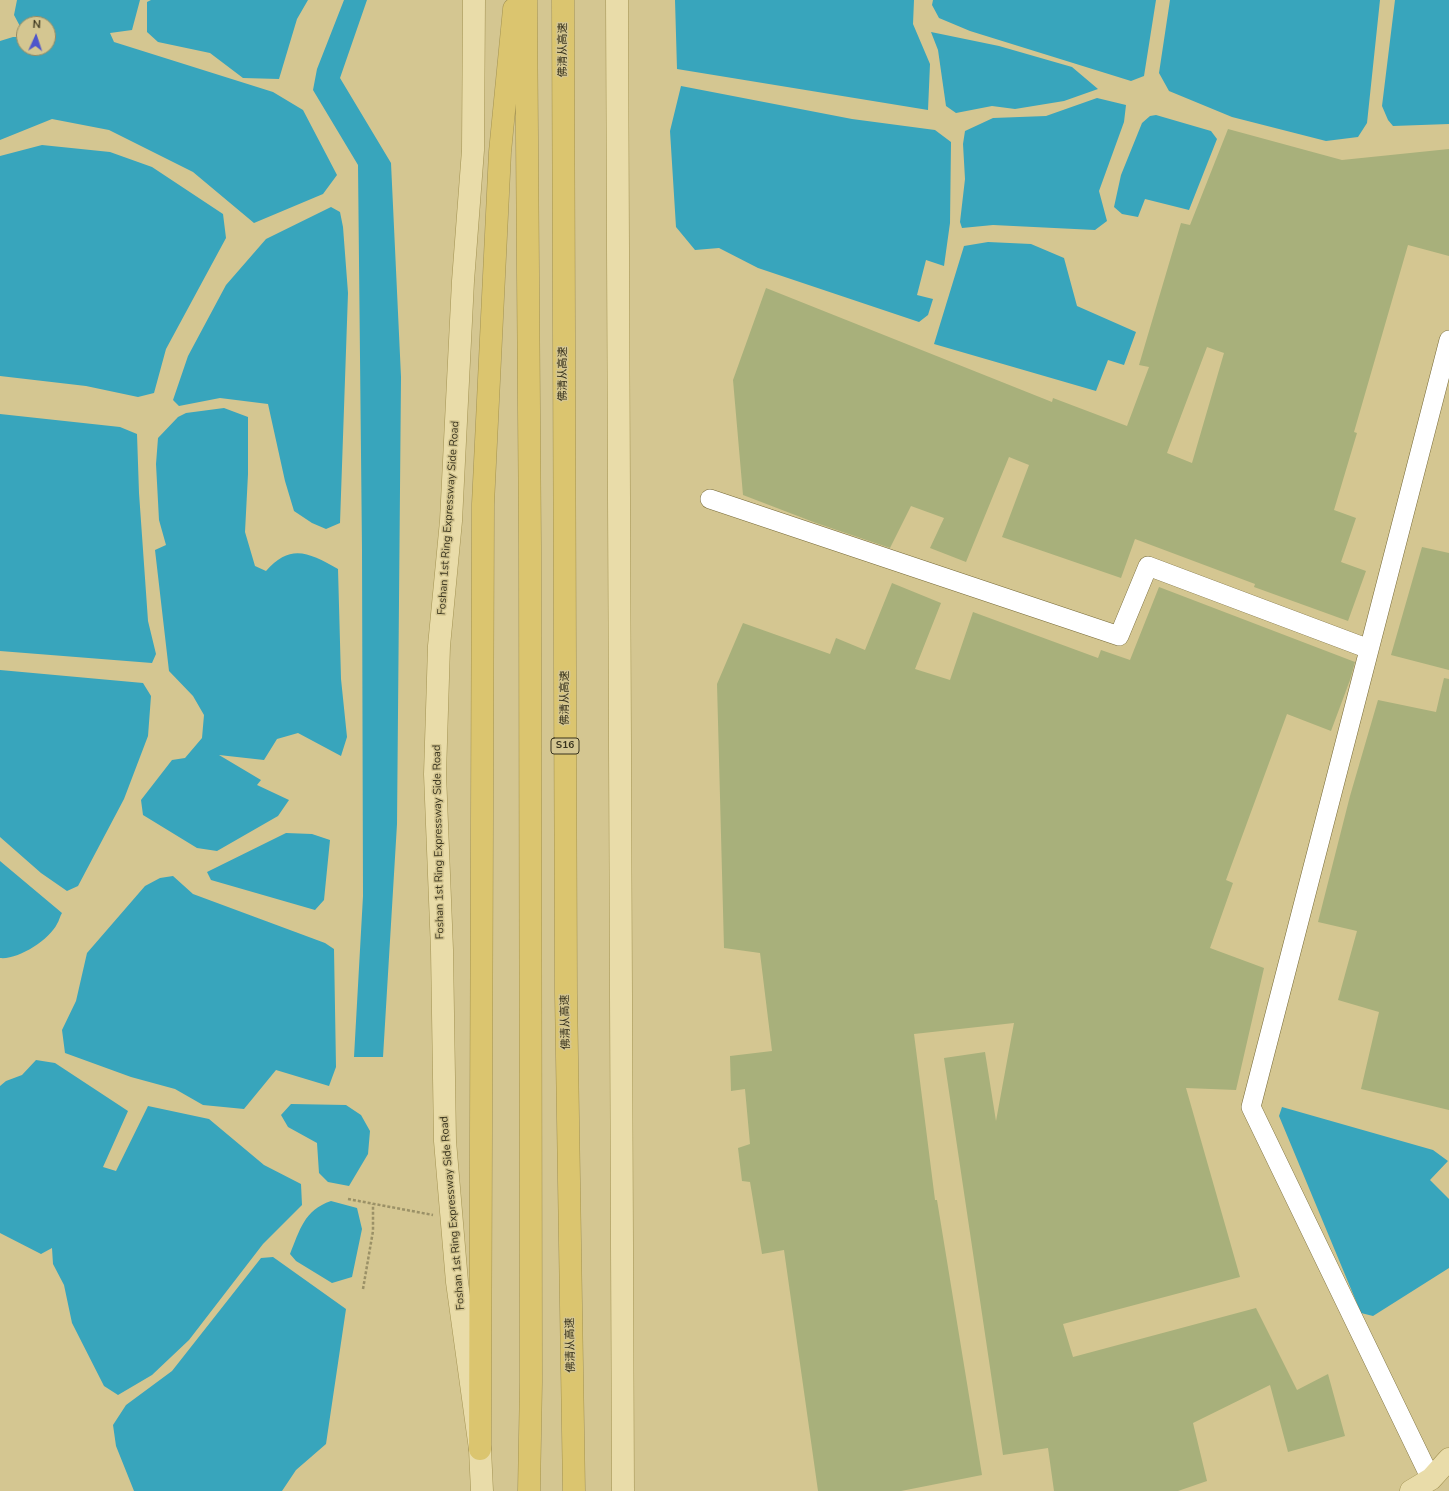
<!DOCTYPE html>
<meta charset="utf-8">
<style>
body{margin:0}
#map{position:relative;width:1449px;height:1491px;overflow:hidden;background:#d4c691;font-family:"Nunito Sans",sans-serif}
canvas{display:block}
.north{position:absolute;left:16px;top:16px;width:40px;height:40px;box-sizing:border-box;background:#d4c691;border:1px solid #968b63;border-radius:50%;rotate:3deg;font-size:11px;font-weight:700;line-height:16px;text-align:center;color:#38331d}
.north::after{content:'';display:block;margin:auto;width:14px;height:18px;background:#4e55cb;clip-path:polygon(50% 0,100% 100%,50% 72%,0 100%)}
</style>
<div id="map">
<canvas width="1449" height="1491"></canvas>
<div class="north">N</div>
</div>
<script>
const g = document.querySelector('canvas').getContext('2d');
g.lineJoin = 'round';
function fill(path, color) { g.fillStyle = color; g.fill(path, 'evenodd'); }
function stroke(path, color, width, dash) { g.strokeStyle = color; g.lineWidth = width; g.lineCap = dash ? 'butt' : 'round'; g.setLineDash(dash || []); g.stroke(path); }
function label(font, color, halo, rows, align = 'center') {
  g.font = font + ' "Nunito Sans","Noto Sans SC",sans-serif'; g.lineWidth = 3; g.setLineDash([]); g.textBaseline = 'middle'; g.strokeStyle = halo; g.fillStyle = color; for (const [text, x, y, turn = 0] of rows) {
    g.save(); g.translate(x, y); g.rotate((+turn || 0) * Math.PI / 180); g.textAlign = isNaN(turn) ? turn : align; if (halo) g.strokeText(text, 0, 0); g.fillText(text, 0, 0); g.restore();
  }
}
fill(new Path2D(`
 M17 0H140L132 30 110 33 114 42 273 92 303 110 337 175 323 194 254 223 193 172 109 130 52 119 0 140V41L13 37H24V48H48V24H24V30H22L14 15Z
 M151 0H308L297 19 279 79 243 78 210 53 158 42 147 32V2Z
 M344 0H367L340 78 391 163 401 377 397 824 383 1057H354L363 896 362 549 358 165 313 90 317 69Z
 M675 0H914L913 24 930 64 928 110 677 69Z
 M933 0H1156L1144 76 1131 81 970 31 939 18 932 5Z
 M1170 0H1380L1367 123 1358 137 1326 141 1232 117 1169 91 1159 73Z
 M1395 0H1449V124L1393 126 1388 120 1382 106Z
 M931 32 999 46 1072 67 1098 89 1064 101 1015 109 992 106 956 113 946 106 938 50Z
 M681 86 852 119 935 130 951 142 950 223 944 266 926 260 917 295 933 299 928 315 919 322 758 268 719 248 695 250 676 227 670 131Z
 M1097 98 1126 105 1124 122 1099 191 1107 221 1095 230 993 225 962 228 960 222 965 179 963 144 965 131 993 118 1046 116Z
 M1156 115 1211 131 1217 139 1189 210 1145 199 1138 217 1122 214 1114 207 1121 175 1142 123 1150 116Z
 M42 145 110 152 152 167 223 214 226 238 166 349 154 393 138 397 86 386 0 376V156Z
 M331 207 340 212 343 227 348 293 340 523 326 529 312 523 294 511 285 481 268 404 220 398 179 406 173 400 188 356 226 285 266 239Z
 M988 242 1031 244 1064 258 1077 306 1136 332 1124 365 1108 360 1096 391 934 344 964 246Z
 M224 408 248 417V474L245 532 255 566 266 571C291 543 309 553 338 569L341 679 347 737 341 756 298 733 277 739 264 760 219 755 261 780 257 785 289 800 278 816 217 851 197 848 143 815 141 800 172 760 185 758 202 738 204 715 193 696 169 671 155 550 166 545 159 520 156 464 158 438 178 417 186 413Z
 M0 414 120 427 137 434 139 493 148 621 156 654 152 663 0 651Z
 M0 670 143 683 151 696 148 736 124 799 78 886 67 891 41 873 0 837Z
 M286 833 312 834 330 840 324 900 315 910 211 880 207 872Z
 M0 861 62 913C60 916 59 921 57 924 49 940 18 960 0 958Z
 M173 876 193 894 325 943 334 949 336 1067 329 1086 276 1070 244 1109 203 1105 175 1089 131 1077 65 1053 62 1030 76 1001 87 953 145 886 160 878Z
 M36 1060 55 1063 128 1111 103 1167 116 1171 148 1106 209 1119 264 1165 301 1184 302 1205 263 1244 189 1340 152 1375 118 1395 104 1386 72 1323 64 1285 53 1264 52 1248 41 1254 0 1233V1086L6 1081 22 1075Z
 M291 1104 346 1105 361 1115 370 1131 368 1154 349 1186 328 1182 319 1173 317 1143 288 1127 281 1115Z
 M1282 1107 1433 1150 1448 1161 1430 1180 1449 1199V1268L1373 1316 1361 1313 1279 1116Z
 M331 1201 357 1208 362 1229 352 1277 332 1283 296 1261 290 1254C300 1230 304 1210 331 1201Z
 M273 1257 346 1309 326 1444 296 1470 282 1491H134L116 1446 113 1425 126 1405 172 1371 261 1258Z`), '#38a5bc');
fill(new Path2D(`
 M1228 129 1342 160 1449 149V256L1408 245 1354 432 1357 433 1334 510 1356 518 1341 562 1366 571 1348 621 1254 587 1255 584 1135 539 1121 578 1002 537 1029 465 1009 457 966 562 930 548 944 518 911 506 890 548 816 523 743 495 733 380 766 288 1052 402 1053 398 1127 426 1149 367 1139 365 1181 223 1190 225ZM1207 347 1224 353 1192 463 1167 453Z
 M1422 547 1449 553V670L1391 655Z
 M892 583 941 603 915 669 950 680 973 612 1098 658 1101 650 1130 660 1159 587 1355 662 1350 680 1331 731 1287 714 1226 880 1233 883 1210 948 1264 968 1236 1090 1186 1088 1240 1277 1063 1324 1073 1357 1256 1308 1297 1390 1328 1374 1345 1436 1288 1452 1270 1385 1193 1423 1207 1481 1178 1491H1054L1048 1448 1003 1455 944 1058 985 1052 996 1121 1014 1023 914 1034 935 1200H937L982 1475 901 1491H818L784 1250 762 1254 750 1182 742 1181 738 1148 750 1144 745 1089 731 1091 730 1056 772 1051 760 953 724 948 717 684 743 623 830 654 836 638 865 650Z
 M1444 678 1449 679V1110L1361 1089 1379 1012 1338 1000 1357 931 1318 922 1350 796 1378 700 1436 712Z`), '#a8b07b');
const minor = new Path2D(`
 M710 499 1119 636 1148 566 1369 649
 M1431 1479 1251 1107 1449 340`);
const major = new Path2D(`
 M474 0 473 150 463 281 451 521 439 646 435 774 442 950 445 1141 457 1282 480 1449 482 1491
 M617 0 623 1491
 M1411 1491 1431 1479 1449 1459`);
const highway = new Path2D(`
 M526 0 530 545 531 1382 529 1491
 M563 0 566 994 574 1491
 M480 1449 483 504 500 152 514 9`);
stroke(minor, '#776a37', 20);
stroke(major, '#a29252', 23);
stroke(highway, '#a29252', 23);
stroke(new Path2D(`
 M348 1199 433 1215
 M363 1289 373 1231V1204`), '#9b9167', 2.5, [3, 2]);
stroke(minor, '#fff', 19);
stroke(major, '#e9dca9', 22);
stroke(highway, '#dbc56f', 22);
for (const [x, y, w] of [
 [565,746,28]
]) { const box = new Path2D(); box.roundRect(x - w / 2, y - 8, w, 16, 3); g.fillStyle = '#d4c691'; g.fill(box); stroke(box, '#38331d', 1); }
label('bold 10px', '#38331d', null, [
 ["S16",565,746]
]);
label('11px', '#38331d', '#d4c691', [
 ["佛清从高速",563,50,-90],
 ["佛清从高速",563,374,-90],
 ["Foshan 1st Ring Expressway Side Road",449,518,-86],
 ["佛清从高速",565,698,-90],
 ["Foshan 1st Ring Expressway Side Road",439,842,-91],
 ["佛清从高速",566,1022,-91],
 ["Foshan 1st Ring Expressway Side Road",453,1213,-95],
 ["佛清从高速",571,1345,-91]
]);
</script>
